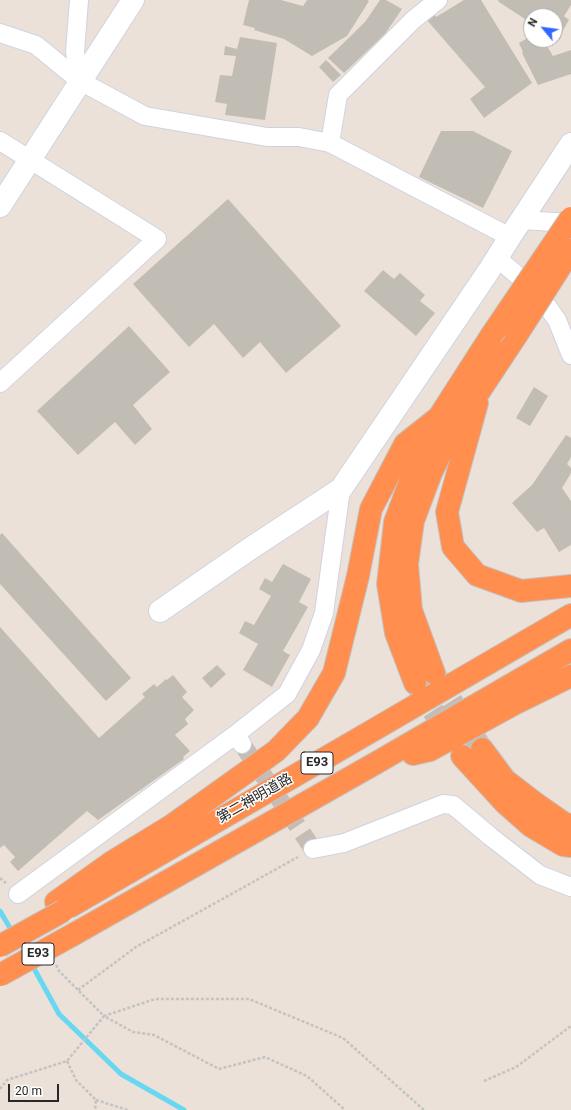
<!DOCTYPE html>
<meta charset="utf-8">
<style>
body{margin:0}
#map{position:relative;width:571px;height:1110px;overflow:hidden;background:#ebe1d8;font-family:Roboto,sans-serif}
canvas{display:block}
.north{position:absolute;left:523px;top:8px;width:40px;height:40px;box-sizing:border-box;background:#fff;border:1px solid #a9a9a9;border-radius:50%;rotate:299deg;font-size:11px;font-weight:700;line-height:16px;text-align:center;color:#282828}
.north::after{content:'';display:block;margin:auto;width:14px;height:18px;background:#3167ff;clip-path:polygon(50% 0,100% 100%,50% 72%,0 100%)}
.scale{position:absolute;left:8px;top:1084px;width:51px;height:18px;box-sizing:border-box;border:2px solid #282828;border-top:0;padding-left:5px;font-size:12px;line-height:14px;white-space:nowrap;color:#282828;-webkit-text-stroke:3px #fff;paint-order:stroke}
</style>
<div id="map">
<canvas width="571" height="1110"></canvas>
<div class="north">N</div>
<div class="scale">20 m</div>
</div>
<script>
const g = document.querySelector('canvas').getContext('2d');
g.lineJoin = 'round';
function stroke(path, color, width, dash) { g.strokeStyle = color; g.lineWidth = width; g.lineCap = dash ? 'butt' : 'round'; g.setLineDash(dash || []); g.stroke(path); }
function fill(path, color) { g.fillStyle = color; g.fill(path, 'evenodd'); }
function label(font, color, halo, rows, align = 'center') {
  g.font = font + ' Roboto,"Noto Sans JP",sans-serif'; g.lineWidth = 3; g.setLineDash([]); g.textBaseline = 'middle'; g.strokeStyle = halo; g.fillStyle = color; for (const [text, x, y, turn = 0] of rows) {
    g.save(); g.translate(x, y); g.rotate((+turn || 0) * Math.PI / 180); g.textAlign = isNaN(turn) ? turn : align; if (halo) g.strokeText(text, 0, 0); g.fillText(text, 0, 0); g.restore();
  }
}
stroke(new Path2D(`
 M0 911 13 933
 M31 963 59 1014 121 1074 184 1110`), '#67d7f2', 5);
fill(new Path2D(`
 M249 0H281L303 6 307 0H367L369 1 347 36 312 56 284 39 254 30 255 28 243 25Z
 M380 0H386L402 9 385 34 344 73 328 58 365 22Z
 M464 0H481L532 83 484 118 470 99 485 87 426 19 431 10 436 17Z
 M498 0H571V5L564 16 569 20 559 37 555 35V16H531V23L499 2Z
 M531 36V40H535L537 44 544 41 553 56 571 50V74L538 85 522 53 523 52 519 43Z
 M240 37 277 43 265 120 225 115 227 104 215 102 220 75 232 76 236 56 224 55 225 46 237 49Z
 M326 60 341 75 333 82 319 67Z
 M441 131H473L512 151 483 208 419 177Z
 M228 199 341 326 286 373 260 342 243 358 214 324 189 347 133 284Z
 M383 270 394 279 400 273 425 295 420 301 435 313 416 336 364 291Z
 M129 326 170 372 133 405 152 429 135 445 115 422 78 455 37 411Z
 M534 387 548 396 530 426 516 418Z
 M566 435 571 438V457L567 464 571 468V473L562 488 571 501V545L559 552 544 528 537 532 512 503 532 485Z
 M2 533 131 678 106 701 0 584V535Z
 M283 564 311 579 299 602 308 607 283 651 290 655 272 687 243 670 258 644 239 633 245 621 254 625 271 596 259 589 265 578 272 582Z
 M0 627 99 738 145 697 142 694 154 684 157 687 166 679 167 680 173 675 187 692 182 697 194 710 185 719 188 724 175 735 190 751 183 757 184 759 98 820 87 811 18 871 10 862 15 857 4 845 0 848Z
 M217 665 226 674 211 688 202 678Z`), '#c2bdb4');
stroke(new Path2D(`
 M242 744 313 849`), '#c4bcb5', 18, [18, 9]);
stroke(new Path2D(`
 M434 673 482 749
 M415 683 452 740`), '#c4bcb5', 22, [22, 11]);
const street = new Path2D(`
 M79 0 75 52 80 81
 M0 33 36 45 80 81 145 116 267 137H299L330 143 510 237
 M0 141 157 239 0 383
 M330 143 338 95 413 20 438 0
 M521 220 571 223
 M497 258 537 292 557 320 571 355
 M242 744 235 735 287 694 311 650 324 613 341 489
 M313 849 344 843 443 804 453 805 491 837 540 875 571 887
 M18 894 235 735`);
const secondary = new Path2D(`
 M0 206 133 0
 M160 611 251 548 341 489 488 272 510 237 571 144`);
const highway = new Path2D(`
 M477 403 447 512 453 547 477 575 521 591 571 586
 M434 673 411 610 407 564 413 521 431 473 453 428 481 389 516 336
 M415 683 396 633 388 584 395 522 415 469 439 417 491 336
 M482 749 505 780 535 803 565 824 571 825
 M413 754 430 750 514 704 571 676
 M462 756 505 803 531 826 563 845 571 846
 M56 902 112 862 171 826 276 751 308 718 334 673 358 576 371 509 405 444 439 417
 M71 906 571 615
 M76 933 376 763 571 650`);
stroke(street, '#ced3e1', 20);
stroke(secondary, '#ced3e1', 24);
stroke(highway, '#c3c3c3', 24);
stroke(new Path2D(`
 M0 878 6 883
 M56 965 59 971 104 1016 155 999H249L343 1038 424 1110
 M78 990 136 947 298 857
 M67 1061 76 1080 96 1100 95 1110
 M484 1081 516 1067 571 1026
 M0 1089 7 1080 67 1061 104 1016 133 1032 154 1035 219 1069 265 1057 307 1076 345 1110
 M96 1100 128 1110`), '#c3c3c3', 2.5, [3, 2]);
stroke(street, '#fff', 18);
stroke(secondary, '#fff', 22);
stroke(highway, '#ff8e4f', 22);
const highwayBridge = new Path2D(`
 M491 336 571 218
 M516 336 571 250
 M0 946 63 911
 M0 975 76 933`);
stroke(highwayBridge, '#c3c3c3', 24, []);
stroke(highwayBridge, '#ff8e4f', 22);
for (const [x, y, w] of [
 [317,763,32],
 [38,954,32]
]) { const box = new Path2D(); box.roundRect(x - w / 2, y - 11, w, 22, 3); g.fillStyle = '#fff'; g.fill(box); stroke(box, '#282828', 1); }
label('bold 13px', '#282828', null, [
 ["E93",317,763],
 ["E93",38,954]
]);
label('14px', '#282828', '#fff', [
 ["第二神明道路",255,799,-30]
]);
</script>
